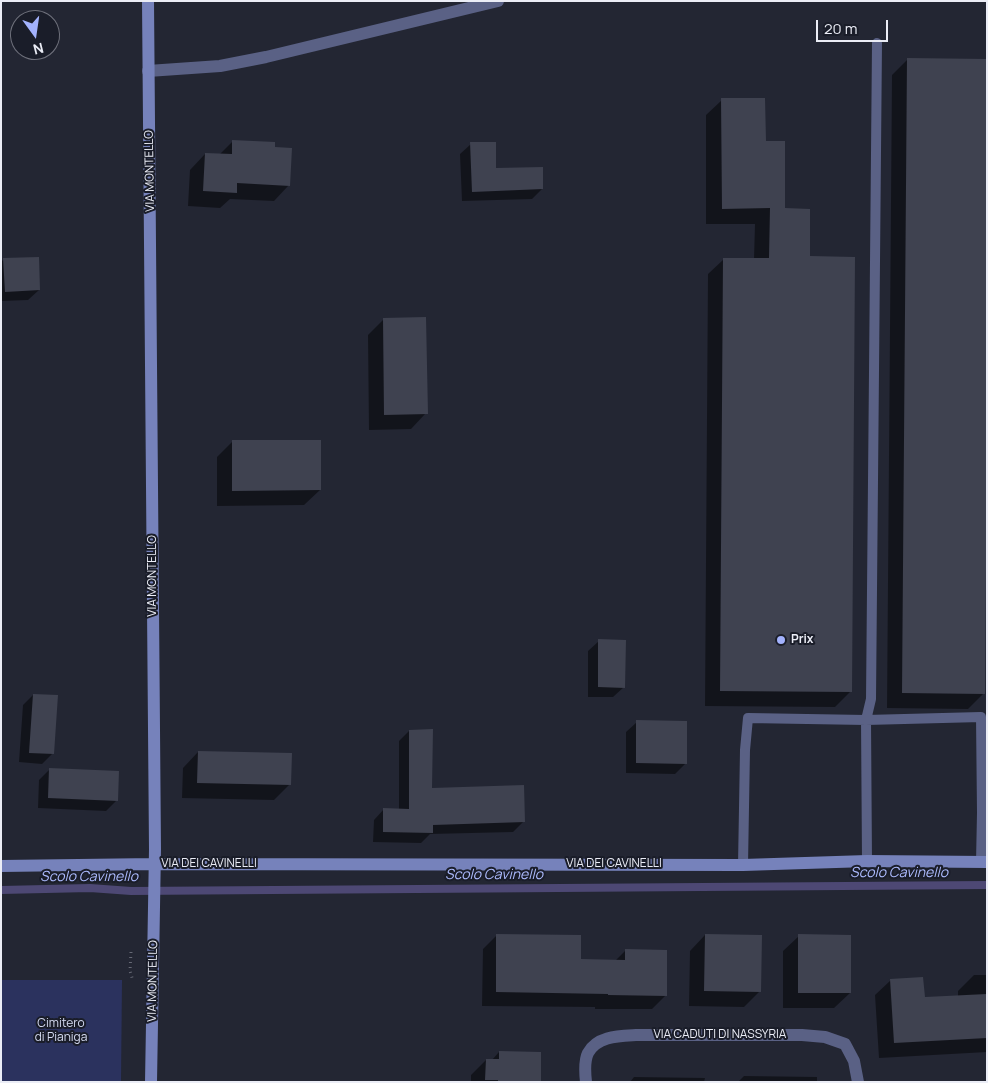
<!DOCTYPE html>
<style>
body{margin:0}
#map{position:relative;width:988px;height:1083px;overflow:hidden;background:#232633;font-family:Manrope,sans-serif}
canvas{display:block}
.frame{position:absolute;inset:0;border:2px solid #ebedf6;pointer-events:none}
.north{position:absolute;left:10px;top:10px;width:50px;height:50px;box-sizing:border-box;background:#1a1d29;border:1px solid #6e707b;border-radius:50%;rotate:166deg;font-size:14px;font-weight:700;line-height:20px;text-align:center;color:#ebedf6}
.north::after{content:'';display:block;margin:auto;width:18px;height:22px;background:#a3b2fd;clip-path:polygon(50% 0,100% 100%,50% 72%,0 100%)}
.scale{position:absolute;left:816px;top:20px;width:72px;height:22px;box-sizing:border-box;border:2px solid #ebedf6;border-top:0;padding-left:6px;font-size:15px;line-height:18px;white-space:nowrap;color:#ebedf6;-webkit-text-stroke:4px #1a1d29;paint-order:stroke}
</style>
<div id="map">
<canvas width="988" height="1083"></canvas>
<div class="frame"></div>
<div class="north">N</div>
<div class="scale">20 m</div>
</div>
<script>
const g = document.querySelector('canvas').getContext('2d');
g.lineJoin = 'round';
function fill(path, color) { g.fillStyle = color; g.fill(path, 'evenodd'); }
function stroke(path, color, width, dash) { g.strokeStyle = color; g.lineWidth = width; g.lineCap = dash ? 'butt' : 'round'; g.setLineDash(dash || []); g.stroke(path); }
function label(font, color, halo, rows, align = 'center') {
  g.font = font + ' Manrope,sans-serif'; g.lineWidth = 4; g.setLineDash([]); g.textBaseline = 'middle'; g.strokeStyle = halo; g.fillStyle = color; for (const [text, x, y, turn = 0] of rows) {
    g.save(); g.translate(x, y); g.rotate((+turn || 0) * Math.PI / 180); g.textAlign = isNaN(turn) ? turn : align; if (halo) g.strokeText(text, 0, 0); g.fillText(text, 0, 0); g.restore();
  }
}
fill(new Path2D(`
 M1 980H122L121 1082H1Z`), '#2b325e');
fill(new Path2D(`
 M907 60 984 693 968 709 887 708 892 75Z
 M722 100 764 142 784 210 808 258 851 691 835 707 705 706 708 274 724 259H754L755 224H706V115Z
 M233 141 289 185 274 201 230 199 220 208 188 206 190 170 205 154 219 155Z
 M471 144 495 170 542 189 532 199 462 201 460 154Z
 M4 259 39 290 28 300 1 301V262Z
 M384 319 426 413 411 429 369 430 368 335Z
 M233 441 320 490 304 505 217 506V457Z
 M599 641 624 687 613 697H588V651Z
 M33 695 52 754 42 764 19 762 23 705Z
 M637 722 686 763 675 774 626 773V732Z
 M409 731 431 789 524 821 513 832 430 834 421 843 373 842 374 820 384 809 399 810V741Z
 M198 752 290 784 274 800 182 798 183 768Z
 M50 769 116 801 106 811 38 808 39 780Z
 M497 935 579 961H615L625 951 666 995 652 1009H595V1007L482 1006 483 949Z
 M705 935 760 991 744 1007 689 1006 690 951Z
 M799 936 850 993 834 1008H783V951Z
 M974 975H987V1052L879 1058 875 995 891 980 923 999 958 997V991Z
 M499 1052 540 1082H471V1075L486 1060H492Z
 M744 1076 817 1077V1082H738Z
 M634 1077 705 1078 704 1082H630Z`), '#0007');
stroke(new Path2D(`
 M1 890 90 888 131 891 987 885`), '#4d4874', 8);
fill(new Path2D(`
 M907 58 987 59V445L985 694 902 693Z
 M721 98H765L766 141H785V208L810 209V256L855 257 852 692 720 691 723 258H769L770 208 722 209Z
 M232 140 275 142V147L292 148 290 186 237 183V193L203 191 205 153 232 154Z
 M470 142H496V168L543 167V189L472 192Z
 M39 257 40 290 5 292 3 258Z
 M426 317 428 414 384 415 383 318Z
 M232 440H321V490L232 491Z
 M598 639 626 640 625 688 598 687Z
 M33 694 58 695 54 754 29 753Z
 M636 720 687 721V764L636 763Z
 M433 729 432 788 524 785 525 822 433 825V833L383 832V808L409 809V730Z
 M198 751 292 753 291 785 197 783Z
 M49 768 119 771 118 801 48 798Z
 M496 934 581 935V959L625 960V949L667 950V996L608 995V994L496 992Z
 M705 934 762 935 761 992 704 991Z
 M798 934 851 935V993H798Z
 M923 977 925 997 987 994V1038L894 1043 890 979Z
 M499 1051 541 1052V1082H498V1080H485L486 1059H499Z`), '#3f4250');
stroke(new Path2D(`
 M131 952 130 971 133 981`), '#666975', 3, [1, 4]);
stroke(new Path2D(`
 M867 861 866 720 871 699 877 43
 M743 865 745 750 748 718 866 720 981 717 982 813 981 862`), '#5a6185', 10);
stroke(new Path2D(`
 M148 71 220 66 266 57 498 1
 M586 1082C585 1073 584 1061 588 1053 597 1036 619 1036 636 1035H802L825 1037 845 1044 854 1061 858 1082`), '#5a6185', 12);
stroke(new Path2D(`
 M148 1 155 849 151 1082
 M1 866 155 864 743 865 867 861 987 862`), '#7682bb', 12);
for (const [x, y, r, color] of [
 [781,640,5,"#a3b2fd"]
]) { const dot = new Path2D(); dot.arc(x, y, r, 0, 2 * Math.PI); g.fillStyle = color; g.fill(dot); stroke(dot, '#1a1d29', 2); }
label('12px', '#ebedf6', '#1a1d29', [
 ["VIA MONTELLO",150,171,-91],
 ["VIA MONTELLO",153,576,-90],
 ["VIA DEI CAVINELLI",209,864],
 ["VIA DEI CAVINELLI",614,864],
 ["VIA MONTELLO",153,981,-89],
 ["VIA CADUTI DI NASSYRIA",720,1035]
]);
label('bold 12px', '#ebedf6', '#1a1d29', [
 ["Prix",791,640]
], 'left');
label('12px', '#d5dbf1', '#1a1d29', [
 ["Cimitero",61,1024],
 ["di Pianiga",61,1038]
]);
label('italic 14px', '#adbbfe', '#1a1d29', [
 ["Scolo Cavinello",899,873],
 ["Scolo Cavinello",494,875],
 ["Scolo Cavinello",89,877]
]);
</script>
